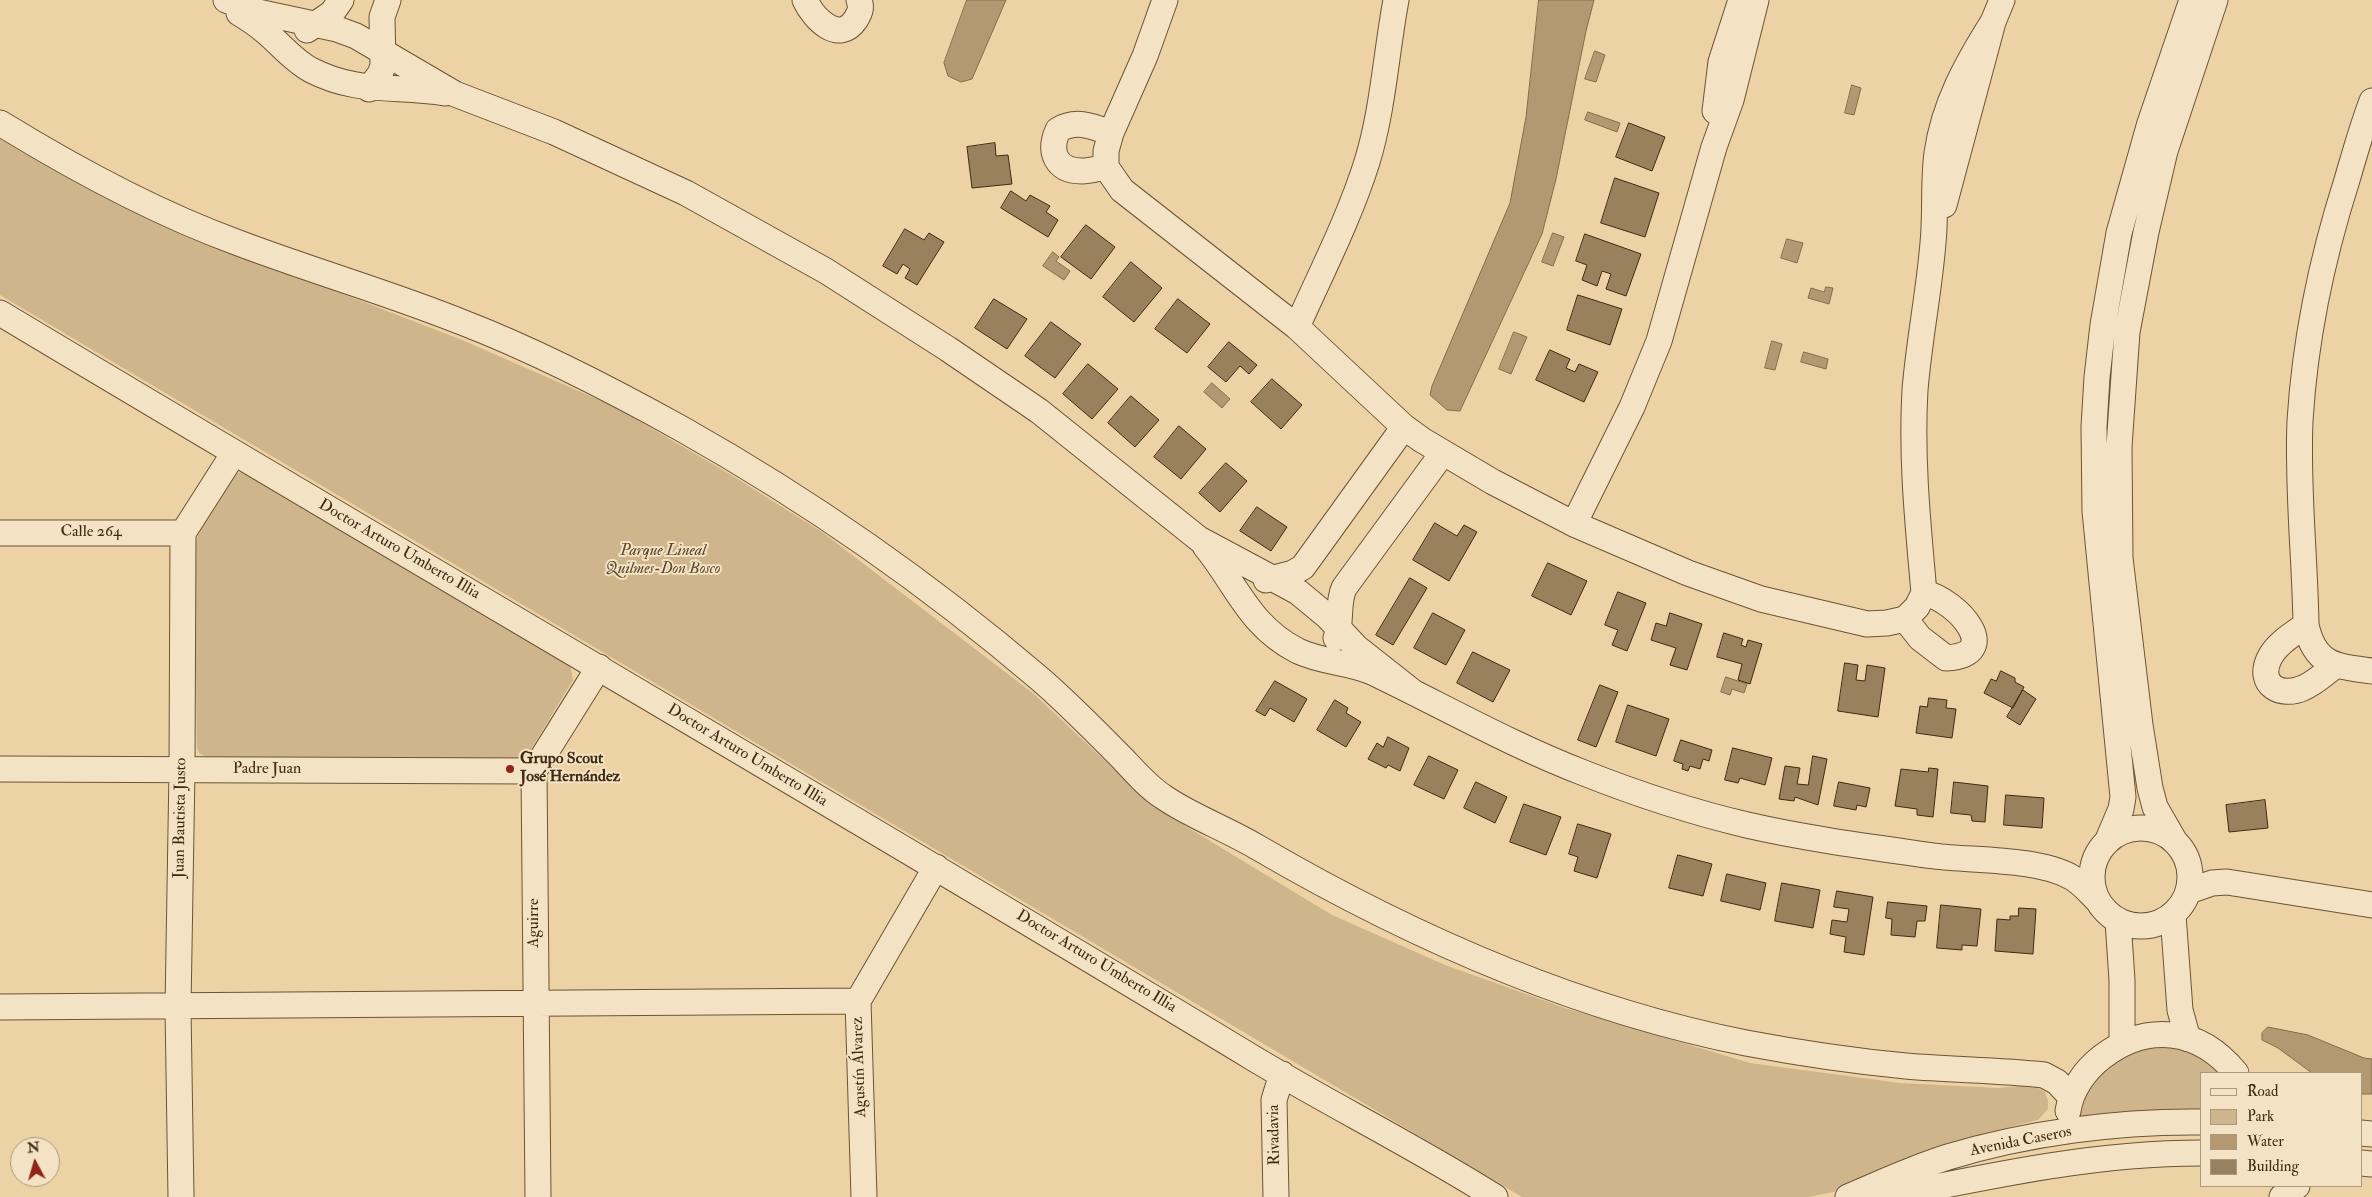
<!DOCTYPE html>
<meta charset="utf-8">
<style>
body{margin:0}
#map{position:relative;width:2372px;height:1197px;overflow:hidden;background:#ecd2a4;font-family:"IM FELL Double Pica",serif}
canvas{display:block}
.legend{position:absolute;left:2200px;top:1072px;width:162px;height:115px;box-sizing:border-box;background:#f3e2c4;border:1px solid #ac987d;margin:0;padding:6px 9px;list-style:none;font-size:15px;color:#412a12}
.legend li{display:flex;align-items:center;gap:10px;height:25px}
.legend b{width:25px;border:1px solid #ac987d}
.north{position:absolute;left:10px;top:1137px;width:50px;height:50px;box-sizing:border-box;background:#f3e2c4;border:1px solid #ac987d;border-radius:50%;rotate:354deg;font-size:14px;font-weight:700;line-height:20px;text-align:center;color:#412a12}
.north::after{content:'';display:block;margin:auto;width:18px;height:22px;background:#8f2418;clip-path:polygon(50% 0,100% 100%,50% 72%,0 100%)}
</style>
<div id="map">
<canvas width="2372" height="1197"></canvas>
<ul class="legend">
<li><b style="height:6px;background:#f3e2c4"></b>Road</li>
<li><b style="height:14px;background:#cfb58b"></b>Park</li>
<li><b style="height:14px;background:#b29972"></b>Water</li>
<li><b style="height:14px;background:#9a815e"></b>Building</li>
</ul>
<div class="north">N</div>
</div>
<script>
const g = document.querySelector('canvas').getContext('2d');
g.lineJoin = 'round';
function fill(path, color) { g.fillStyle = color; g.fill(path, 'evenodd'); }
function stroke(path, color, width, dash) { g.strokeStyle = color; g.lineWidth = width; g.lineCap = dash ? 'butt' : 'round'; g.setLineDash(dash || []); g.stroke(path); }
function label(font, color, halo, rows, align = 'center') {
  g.font = font + ' "IM FELL Double Pica",serif'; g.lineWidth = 4; g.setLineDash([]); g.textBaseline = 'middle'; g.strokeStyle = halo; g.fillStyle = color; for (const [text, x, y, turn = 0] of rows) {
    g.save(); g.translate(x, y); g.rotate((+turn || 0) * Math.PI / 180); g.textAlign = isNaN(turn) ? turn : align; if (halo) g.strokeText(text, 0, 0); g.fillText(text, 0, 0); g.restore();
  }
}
fill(new Path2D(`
 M0 132 222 247 462 340 613 406 728 473 822 532 1034 694 1154 807 1332 915 1445 965 1565 1008 1750 1063 1900 1083 1998 1088 2032 1085 2045 1092 2048 1101V1109L2038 1120 1948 1143 1892 1164 1838 1191 1809 1197H1522L0 295Z
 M251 470 570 663 573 680 525 759 208 758 199 753 197 747 194 547 199 533 233 474Z
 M2158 1034 2236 1073H2201V1122L2069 1132 2076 1087Z`), '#cfb58b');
const water = new Path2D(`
 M967 0H1006L972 79 961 82 948 76 944 63Z
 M1539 0H1594L1586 31 1556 179 1542 234 1460 411 1447 410 1430 395 1432 386 1510 203 1526 117Z
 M1595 51 1605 55 1596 82 1585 79Z
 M1852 85 1861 88 1854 115 1845 113Z
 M1588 112 1620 123 1617 132 1585 120Z
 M1553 233 1564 237 1553 266 1542 262Z
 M1787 239 1803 243 1797 263 1781 258Z
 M1053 252 1059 257 1056 261 1070 271 1064 280 1043 266Z
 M1826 287 1833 288 1829 304 1808 298 1811 288 1824 292Z
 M1514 332 1527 337 1511 374 1499 369Z
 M1772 341 1782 344 1775 370 1765 368Z
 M1804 352 1828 359 1826 369 1801 362Z
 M1212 383 1230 399 1222 408 1204 392Z
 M1726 677 1747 684 1744 693 1732 689 1730 695 1721 692Z
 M2268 1027 2308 1035 2364 1058 2372 1059V1094H2361V1073H2312L2278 1048 2262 1040V1033Z`);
fill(water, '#b29972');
stroke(water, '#856d4c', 1);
const building = new Path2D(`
 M1629 123 1665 137 1652 171 1616 157Z
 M995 143 996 156 1008 155 1012 184 972 188 967 147Z
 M1615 178 1659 193 1645 237 1601 223Z
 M1011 191 1026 201 1030 195 1050 206 1046 212 1058 220 1048 237 1001 208Z
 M1086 225 1115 247 1091 279 1061 257Z
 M905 229 924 240 929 233 944 242 917 285 905 278 910 269 903 264 897 274 883 266Z
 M1585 234 1641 254 1626 296 1606 289 1611 274 1602 271 1597 286 1582 280 1587 265 1576 261Z
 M1131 262 1162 288 1134 322 1103 297Z
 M1578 295 1622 309 1610 345 1567 330Z
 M994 299 1027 319 1007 349 975 328Z
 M1178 299 1210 324 1187 353 1155 329Z
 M1051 322 1081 344 1055 378 1025 356Z
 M1229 342 1257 365 1249 374 1240 366 1226 382 1208 367Z
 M1550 350 1570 359 1566 368 1575 372 1579 364 1598 372 1584 402 1536 380Z
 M1088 364 1118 389 1092 419 1063 394Z
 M1272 379 1302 405 1281 429 1251 402Z
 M1131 396 1159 420 1135 447 1108 423Z
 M1179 426 1206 449 1181 479 1154 457Z
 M1226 463 1247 481 1220 512 1199 493Z
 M1257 507 1287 527 1271 551 1240 531Z
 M1435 523 1457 536 1464 525 1477 532 1449 581 1413 560Z
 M1548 563 1587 581 1571 615 1532 596Z
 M1410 578 1427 588 1393 645 1376 635Z
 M1618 592 1646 603 1627 651 1612 645 1618 630 1605 625Z
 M1433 613 1465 630 1446 665 1414 648Z
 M1670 613 1702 624 1687 670 1670 665 1676 648 1651 640 1656 623 1666 626Z
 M1724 633 1743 639 1741 645 1746 647 1748 640 1762 644 1750 684 1738 680 1742 664 1717 657Z
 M1473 652 1510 670 1493 702 1457 683Z
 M1845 663 1858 665 1856 680 1865 681 1867 665 1885 668 1878 717 1838 711Z
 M2001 671 2015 678V682L2024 687 2013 708 1984 693 1991 679 1996 681Z
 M1275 681 1307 699 1294 722 1270 708 1265 716 1256 711Z
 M1600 685 1618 692 1596 747 1578 740Z
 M2023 690 2036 699 2020 725 2007 717Z
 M1929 698 1947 700 1946 708 1956 709 1952 738 1916 733 1920 706 1927 707Z
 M1335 700 1348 708 1346 713 1361 722 1346 747 1317 730Z
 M1628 705 1669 719 1656 756 1616 742Z
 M1388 737 1409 748 1400 771 1388 765 1386 768 1368 759 1377 743 1383 747Z
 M1681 740 1712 750 1709 761 1703 759 1700 769 1690 766 1688 771 1682 769 1683 764 1674 761Z
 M1733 748 1772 758 1765 785 1740 778 1738 783 1725 780Z
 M1429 756 1458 770 1444 799 1414 785Z
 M1813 756 1827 759 1818 805 1795 797 1794 801 1779 799 1785 766 1800 768 1797 784 1808 785Z
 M1929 768 1938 769 1933 817 1917 815V809L1895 806 1901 769 1928 772Z
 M1476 782 1507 797 1495 823 1464 808Z
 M1839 782 1870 788 1866 807 1857 805 1856 810 1834 806Z
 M1954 782 1988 786 1985 822 1972 821 1971 815 1951 813Z
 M2006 795 2044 798 2042 828 2004 825Z
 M2265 800 2268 828 2229 832 2226 805Z
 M1524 804 1561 817 1546 855 1510 842Z
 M1578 824 1611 834 1597 878 1574 871 1578 857 1569 854Z
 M1678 855 1712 864 1703 896 1669 888Z
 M1727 874 1766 883 1760 910 1721 901Z
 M1782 883 1820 890 1813 928 1775 921Z
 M1837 891 1873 897 1864 955 1844 952 1846 937 1830 934 1832 920 1847 922 1849 909 1834 907Z
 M1888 902 1927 906 1925 921H1917L1915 937 1891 935 1892 919 1886 918Z
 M1941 905 1981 909 1977 946 1962 945V950L1937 948Z
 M2019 908 2036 909 2033 954 1995 951 1997 919 2010 920V916H2018Z`);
fill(building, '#9a815e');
stroke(building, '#412a12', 1);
const minor = new Path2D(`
 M226 0 258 12 337 29 356 36 455 94 554 132 686 193 826 271 948 349 1039 411 1199 539 1298 592 1327 616 1356 647 1413 692
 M805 0C814 19 839 45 856 19 860 12 862 8 859 0
 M1165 0 1145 56 1111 133 1106 151V167L1122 190 1297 327 1404 427 1422 440 1493 482 1574 524 1688 573 1761 599 1867 624 1887 623 1905 619 1917 607 1924 593C1918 525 1911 458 1915 390 1919 341 1929 292 1933 243 1936 213 1933 183 1937 153 1944 104 1967 63 1993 22
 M239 13C249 19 258 25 267 33 281 45 294 61 311 70 357 94 396 85 445 93
 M307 30 332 13 341 0
 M369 89 380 74 383 66 382 17 388 0
 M2372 101C2362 127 2355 153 2347 180 2322 258 2305 339 2300 421 2297 489 2305 557 2306 625 2315 666 2336 666 2372 671
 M1715 111 1721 62 1741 0
 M0 123C75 169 154 212 236 242 312 271 390 293 464 323 539 352 612 390 682 429 808 500 930 585 1040 679 1069 704 1096 732 1123 759 1136 773 1149 788 1165 798 1193 817 1227 829 1257 847 1406 934 1575 1009 1746 1043 1799 1053 1852 1061 1906 1066 1952 1070 1998 1070 2044 1075L2057 1082 2071 1097
 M1106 167C1099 168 1090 171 1082 171 1056 171 1048 152 1058 130 1076 119 1092 126 1111 133
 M1944 205 1993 22 2002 0
 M0 313C417 563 837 806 1253 1058 1333 1106 1416 1147 1495 1197
 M1297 327C1321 273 1349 219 1367 162 1383 110 1386 54 1396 0
 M1574 524 1632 407 1659 341 1714 147 1731 100 1756 0
 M0 533H183
 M1205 546C1237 585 1249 626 1298 651 1321 662 1348 662 1372 672 1443 706 1511 745 1584 773 1637 794 1692 812 1747 825 1808 839 1871 847 1934 856 1973 861 2037 858 2071 877 2081 882 2089 892 2097 900
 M1266 580 1293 573 1303 567 1404 427
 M1905 619 1920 638 1946 658C2005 655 1958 600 1924 593
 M2306 625C2293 634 2276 644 2269 659 2257 685 2281 698 2303 688 2315 683 2325 673 2335 666
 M1336 638C1342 621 1337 604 1344 588L1442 454
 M0 769 534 771
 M2092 877a49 49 0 1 1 98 0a49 49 0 1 1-98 0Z
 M2174 840 2155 807 2150 788 2140 725 2120 558 2119 447 2127 332 2146 232 2165 151 2215 0
 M2107 842 2121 809 2123 797 2095 511 2094 427 2097 377 2103 325 2119 233 2150 123 2192 0
 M2189 891 2212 883 2227 882 2372 905
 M2173 915 2180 1010 2188 1039
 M2118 921 2122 980V1043
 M0 1007 858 1001
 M2068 1111C2071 1090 2085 1070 2102 1057 2147 1022 2199 1028 2236 1073
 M2361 1133 2372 1134
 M2361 1163 2372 1164
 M181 1197 178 1008 182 770 183 533 234 453
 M538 1197 534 771 599 667
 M864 1197 858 1001 936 867
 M1276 1197 1274 1100 1282 1074
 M1848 1197C1881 1183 1913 1168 1948 1157 2027 1133 2118 1121 2201 1122
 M1886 1197C1989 1176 2094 1153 2201 1153
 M2282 1197 2297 1186`);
stroke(minor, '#6c5436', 27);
stroke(minor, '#f3e2c4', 25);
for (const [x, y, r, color] of [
 [510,769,5,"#8f2418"]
]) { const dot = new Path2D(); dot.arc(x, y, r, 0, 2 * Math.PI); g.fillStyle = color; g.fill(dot); stroke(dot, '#f3e2c4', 2); }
label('16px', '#412a12', '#f3e2c4', [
 ["Calle 264",91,533],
 ["Doctor Arturo Umberto Illia",399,550,30],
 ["Doctor Arturo Umberto Illia",747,756,31],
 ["Padre Juan",267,770],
 ["Juan Bautista Justo",181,818,-89],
 ["Aguirre",535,923,-90],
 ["Doctor Arturo Umberto Illia",1096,962,31],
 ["Agustín Álvarez",860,1067,-92],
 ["Rivadavia",1275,1135,-91],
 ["Avenida Caseros",2021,1142,-11]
]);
label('italic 16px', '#5d462a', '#f3e2c4', [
 ["Parque Lineal",663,552],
 ["Quilmes-Don Bosco",663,570]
]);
label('bold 16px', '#412a12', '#f3e2c4', [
 ["Grupo Scout",520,760],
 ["José Hernández",520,778]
], 'left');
</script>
